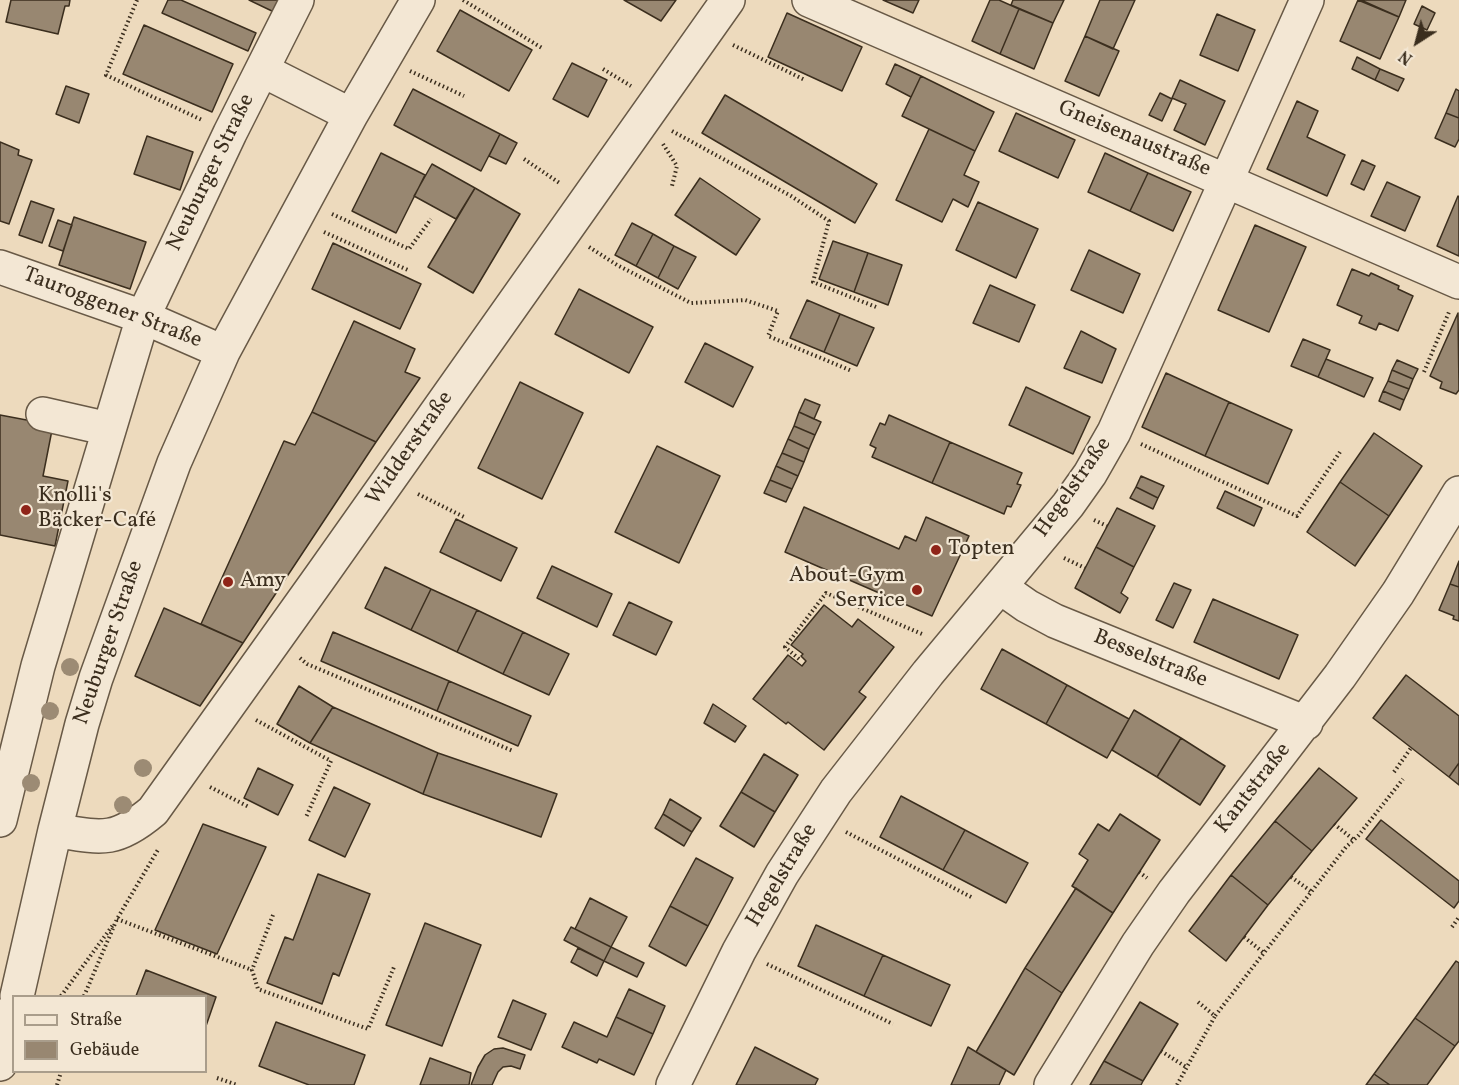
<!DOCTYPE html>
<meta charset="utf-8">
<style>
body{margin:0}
#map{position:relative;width:1459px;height:1085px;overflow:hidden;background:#eddabd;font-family:Vollkorn,serif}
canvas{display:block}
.legend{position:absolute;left:12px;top:995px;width:195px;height:78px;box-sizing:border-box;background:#f3e7d4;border:2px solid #a99d8b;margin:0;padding:8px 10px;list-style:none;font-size:18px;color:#3b2e1e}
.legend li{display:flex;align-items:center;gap:12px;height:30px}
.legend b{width:30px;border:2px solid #a99d8b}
.north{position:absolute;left:1387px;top:12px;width:60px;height:60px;-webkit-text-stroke:4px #f3e7d4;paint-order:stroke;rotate:216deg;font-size:16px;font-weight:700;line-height:24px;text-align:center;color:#3b2e1e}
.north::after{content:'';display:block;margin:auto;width:21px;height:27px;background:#3b2e1e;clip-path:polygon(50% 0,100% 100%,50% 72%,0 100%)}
</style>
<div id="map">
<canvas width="1459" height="1085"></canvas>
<ul class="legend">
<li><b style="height:8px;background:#f3e7d4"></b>Straße</li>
<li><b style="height:16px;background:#988771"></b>Gebäude</li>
</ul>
<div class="north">N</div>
</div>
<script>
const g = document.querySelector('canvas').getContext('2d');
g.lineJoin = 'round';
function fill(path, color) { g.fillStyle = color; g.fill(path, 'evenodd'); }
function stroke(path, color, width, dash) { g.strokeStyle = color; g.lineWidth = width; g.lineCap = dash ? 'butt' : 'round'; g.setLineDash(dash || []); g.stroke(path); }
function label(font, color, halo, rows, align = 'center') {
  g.font = font + ' Vollkorn,serif'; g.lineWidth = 4.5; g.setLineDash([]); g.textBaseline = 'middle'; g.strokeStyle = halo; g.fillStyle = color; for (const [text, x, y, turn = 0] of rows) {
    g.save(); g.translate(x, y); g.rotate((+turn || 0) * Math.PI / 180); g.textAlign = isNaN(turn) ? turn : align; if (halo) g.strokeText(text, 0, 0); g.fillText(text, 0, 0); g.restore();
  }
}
const building = new Path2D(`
 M11 0H70L69 6H65L58 34 6 22Z
 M168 0H181L256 33 248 51 162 13Z
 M249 0H279L274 12Z
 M624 0H676L661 21Z
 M883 0H919L913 13Z
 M990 0H999L1019 9 1000 54 972 41Z
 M1013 0H1064L1053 23 1011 5Z
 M1100 0H1135L1113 49 1085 36Z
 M1358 0 1399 17 1380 59 1340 41Z
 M1361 0H1406L1399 17Z
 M1422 6 1435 13 1427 30 1414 24Z
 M1019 9 1053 23 1034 69 1000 54Z
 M460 10 532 50 509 91 437 51Z
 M787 13 862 47 842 91 768 57Z
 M1217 14 1255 30 1238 71 1200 55Z
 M144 25 233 64 212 112 123 74Z
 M1085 36 1119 51 1099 96 1065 81Z
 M1357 57 1380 69 1375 80 1352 69Z
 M572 63 607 80 588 117 553 99Z
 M895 64 921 76 911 97 886 84Z
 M1380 69 1404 79 1398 91 1375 80Z
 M921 76 994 112 975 151 902 116Z
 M1180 80 1225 101 1205 145 1174 130 1186 104 1172 98Z
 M66 86 89 94 79 123 56 114Z
 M413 89 500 134 481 171 394 125Z
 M1456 89 1459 91V118L1446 113Z
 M1160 93 1172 99 1162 121 1149 115Z
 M725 95 877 184 855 223 702 133Z
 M1297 101 1318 111 1307 137 1345 155 1327 196 1267 169Z
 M1016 113 1075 140 1058 178 999 151Z
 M1446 113 1459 118V139L1455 147 1435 138Z
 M929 129 975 151 964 175 979 182 968 207 953 199 942 222 896 200Z
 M500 134 517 143 506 164 489 156Z
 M147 136 193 152 180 190 134 174Z
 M0 142 19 150 18 155 32 160 9 224 0 221Z
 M381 153 425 175 396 233 352 211Z
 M1105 153 1148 173 1130 211 1088 192Z
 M1362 160 1375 166 1364 190 1351 184Z
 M432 164 475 188 456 219 414 196Z
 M1148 173 1191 192 1173 231 1130 211Z
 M700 178 760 219 736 255 675 215Z
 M1387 182 1420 197 1405 231 1371 216Z
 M475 188 520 214 473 293 428 267Z
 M1458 196 1459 197V256L1437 246Z
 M31 201 54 209 42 243 19 235Z
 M978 202 1038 229 1016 278 956 250Z
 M74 217 146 242 130 289 59 265Z
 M58 220 72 225 63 251 49 246Z
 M632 223 653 234 636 266 615 255Z
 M1255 225 1306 247 1269 332 1218 310Z
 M653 234 674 246 658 278 636 266Z
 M833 241 868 253 854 292 819 279Z
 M333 243 421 284 400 329 312 289Z
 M674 246 696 257 678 289 658 278Z
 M1089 250 1140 274 1123 313 1071 290Z
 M868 253 902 265 888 305 854 292Z
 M1352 269 1369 276 1371 273 1399 286 1398 289 1413 296 1398 331 1379 323 1376 330 1359 323 1362 316 1337 305Z
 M990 285 1035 305 1019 342 973 323Z
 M579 289 653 327 629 373 555 334Z
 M807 300 840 314 824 352 790 338Z
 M1458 313 1459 390 1456 394 1440 388 1442 382 1430 376Z
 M840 314 874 328 857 366 824 352Z
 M354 321 415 349 405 372 420 378 376 442 312 412Z
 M1081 331 1116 349 1102 383 1064 368Z
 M1303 339 1330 350 1318 377 1291 366Z
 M705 343 753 367 733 407 685 382Z
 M1326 359 1373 378 1364 397 1318 377Z
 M1397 360 1418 369 1413 379 1392 370Z
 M1392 370 1413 379 1409 389 1388 381Z
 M1166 373 1229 402 1205 456 1142 427Z
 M1388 381 1409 389 1404 400 1383 391Z
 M520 382 583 413 542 499 478 468Z
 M1026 387 1090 417 1073 454 1009 425Z
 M1383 391 1404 400 1400 410 1379 401Z
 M805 399 820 405 814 419 799 412Z
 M1229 402 1292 430 1268 484 1205 456Z
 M312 412 376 442 243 643 201 624 284 441 295 445Z
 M799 412 821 422 815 435 794 426Z
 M0 415 53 425 43 476 68 481 55 546 0 535Z
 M889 415 950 442 932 483 872 457 876 448 870 445 880 423 885 425Z
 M794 426 815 435 809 449 788 439Z
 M1374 433 1422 466 1389 516 1340 482Z
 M788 439 809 449 804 462 782 453Z
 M950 442 1022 473 1017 484 1021 485 1011 507 1007 506 1004 514 932 483Z
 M657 446 720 476 679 563 615 532Z
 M782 453 804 462 798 476 776 466Z
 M776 466 798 476 792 489 770 480Z
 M1141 476 1164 486 1158 498 1136 487Z
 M770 480 792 489 786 502 764 493Z
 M1340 482 1389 516 1355 566 1307 532Z
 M1136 487 1158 498 1153 509 1130 498Z
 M1225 491 1262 508 1254 526 1217 508Z
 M804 507 899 549 905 536 916 541 926 517 969 536 932 616 785 552Z
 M1117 508 1155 526 1134 567 1096 547Z
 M456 519 517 548 501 581 440 552Z
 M1096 547 1134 567 1121 593 1128 598 1120 613 1075 588Z
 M1459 561V587L1450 584Z
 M552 566 612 594 597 627 537 598Z
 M385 567 431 589 411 630 365 608Z
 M1174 583 1191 590 1173 628 1156 620Z
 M1450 584 1459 587V621L1453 619 1454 616 1439 610Z
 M431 589 477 610 457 652 411 630Z
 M1213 599 1298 635 1279 679 1194 642Z
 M629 602 672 622 656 655 613 635Z
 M824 605 852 627 858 619 894 647 859 692 866 697 824 750 788 722 786 724 753 699 788 655 802 666 806 661 801 656 803 654 791 645Z
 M164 608 243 643 200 706 135 676Z
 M477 610 523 632 503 674 457 652Z
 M333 632 449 681 437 711 321 661Z
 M523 632 569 654 549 695 503 674Z
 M1002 649 1067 685 1046 724 981 689Z
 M1406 675 1459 716V763L1449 777 1373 718Z
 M449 681 531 716 518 746 437 711Z
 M1067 685 1129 719 1107 758 1046 724Z
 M299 686 333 707 310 743 277 724Z
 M713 704 746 726 735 742 704 723Z
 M333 707 438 753 423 794 310 743Z
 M1134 710 1181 738 1157 777 1112 750Z
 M1181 738 1225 766 1200 805 1157 777Z
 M438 753 557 794 541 837 423 794Z
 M764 754 798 775 775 812 741 792Z
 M1459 763V785L1449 777Z
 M258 768 293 785 278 815 244 798Z
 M1319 768 1357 798 1312 851 1275 821Z
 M334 787 370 804 345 857 309 840Z
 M741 792 775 812 754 847 720 826Z
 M901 796 965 830 943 870 880 837Z
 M670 799 701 818 692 832 663 814Z
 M663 814 692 832 684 846 655 828Z
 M1120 814 1160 840 1113 913 1072 886 1088 860 1079 854 1098 824 1109 831Z
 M1381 820 1459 881V901L1454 908 1366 839Z
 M1275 821 1312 851 1268 905 1231 875Z
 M203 824 266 847 217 954 155 930Z
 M965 830 1028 863 1006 903 943 870Z
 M696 858 733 878 708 926 670 906Z
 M318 874 370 894 339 976 333 973 322 1004 267 983 285 937 293 940Z
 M1231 875 1268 905 1226 961 1189 931Z
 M1076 888 1113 913 1062 993 1025 968Z
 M590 898 627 917 611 947 575 929Z
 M670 906 708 926 686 966 649 946Z
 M425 923 481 945 442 1046 386 1025Z
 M816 925 883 955 864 996 798 966Z
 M571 927 611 947 604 961 564 940Z
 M611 947 644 963 637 977 604 961Z
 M578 948 604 961 597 976 571 962Z
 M883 955 950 985 931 1026 864 996Z
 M1456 961 1459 963V1041L1455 1046 1415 1018Z
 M1025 968 1062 993 1014 1075 976 1052Z
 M146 970 216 997 206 1026V996H136Z
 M629 989 665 1006 653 1034 616 1017Z
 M513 1000 546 1014 531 1050 498 1037Z
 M1140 1002 1178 1024 1143 1081 1104 1061Z
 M616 1017 653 1034 634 1075 599 1059 597 1063 562 1047 574 1022 607 1037Z
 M1415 1018 1455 1046 1427 1085H1390L1374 1074Z
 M276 1022 365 1055 354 1085H309L259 1066Z
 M755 1047 818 1079 815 1085H736Z
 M968 1047 1006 1070 999 1085H951Z
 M503 1048 525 1055 520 1069 511 1066 503 1067 498 1072 492 1085H471L478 1067 485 1055 494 1049Z
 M430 1058 471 1073 469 1085H420Z
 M1104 1061 1143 1081 1141 1085H1090Z
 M1374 1074 1390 1085H1366Z`);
fill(building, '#988771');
stroke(building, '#3b2e1e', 1.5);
const minor = new Path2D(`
 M809 0 1459 282
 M262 70 351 115
 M0 267 143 317 223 352
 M43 414 109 429
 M1000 587 1027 606 1055 621 1306 723
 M0 820 38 666 143 317 230 133 297 0
 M55 830C101 838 115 843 153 811L323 573 728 0
 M17 996 55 830 82 724 96 678 174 463 223 352 351 115 418 0
 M0 1064 14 1009
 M673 1085 739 951 782 874 836 791 928 673 1068 505 1090 474 1114 432 1307 0
 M1051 1085 1138 944 1174 892 1340 676 1398 593 1459 493`);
stroke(minor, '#685946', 36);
stroke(new Path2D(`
 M137 0 106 75 202 120
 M463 0 542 48
 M733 45 805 80
 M603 69 631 86
 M410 71 464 96
 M672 131 791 196 829 221 813 282 876 307
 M663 144 677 166 672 186
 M524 159 561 184
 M332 214 409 249 431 219
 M324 232 410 271
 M589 247 617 265 691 303 745 300 778 311 768 336 852 371
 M1424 372 1449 312
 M1141 444 1297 516 1340 452
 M418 494 466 518
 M1094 520 1107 526
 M1064 558 1085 568
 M300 658 307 664 513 751
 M799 659 785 647 826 593 922 634
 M256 720 331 761 306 817
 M1394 772 1411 748
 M210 787 249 807
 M1334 824 1354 840
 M846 832 973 898
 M1139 872 1147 878
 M1291 877 1312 892
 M273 915 252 970 258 989 368 1029 394 967
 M117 919 252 970
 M1452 927 1459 917
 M1244 937 1264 953
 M767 964 893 1024
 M61 996 113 925
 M84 996 117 919 159 848
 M1198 1002 1215 1016 1346 847 1358 836 1403 779
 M1161 1051 1186 1067
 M217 1078 237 1085
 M57 1085 61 1072
 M1177 1085 1215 1016`), '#3b2e1e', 4, [1.5, 3]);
stroke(minor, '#f3e7d4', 33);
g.fillStyle = '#9c8b74';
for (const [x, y] of [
 [70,667],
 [50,711],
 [143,768],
 [31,783],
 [123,805]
]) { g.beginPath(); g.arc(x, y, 9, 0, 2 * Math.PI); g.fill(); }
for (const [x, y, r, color] of [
 [26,510,6,"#8f2418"],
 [936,550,6,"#8f2418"],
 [228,582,6,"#8f2418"],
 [917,590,6,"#8f2418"]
]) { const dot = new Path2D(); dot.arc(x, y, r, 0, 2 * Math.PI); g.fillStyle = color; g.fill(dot); stroke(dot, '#f3e7d4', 2); }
label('22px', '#3b2e1e', '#f3e7d4', [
 ["Gneisenaustraße",1134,140,23],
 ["Neuburger Straße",212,173,-64],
 ["Tauroggener Straße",112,309,21],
 ["Widderstraße",411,449,-55],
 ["Hegelstraße",1074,488,-55],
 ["Neuburger Straße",110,643,-71],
 ["Besselstraße",1150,660,22],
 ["Kantstraße",1254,789,-52],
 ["Hegelstraße",783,876,-59]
]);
label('22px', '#3b2e1e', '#f3e7d4', [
 ["Knolli's",38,497],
 ["Bäcker-Café",38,522],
 ["Topten",948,550],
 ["About-Gym",905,577,"right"],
 ["Service",905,602,"right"],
 ["Amy",240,582]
], 'left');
</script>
